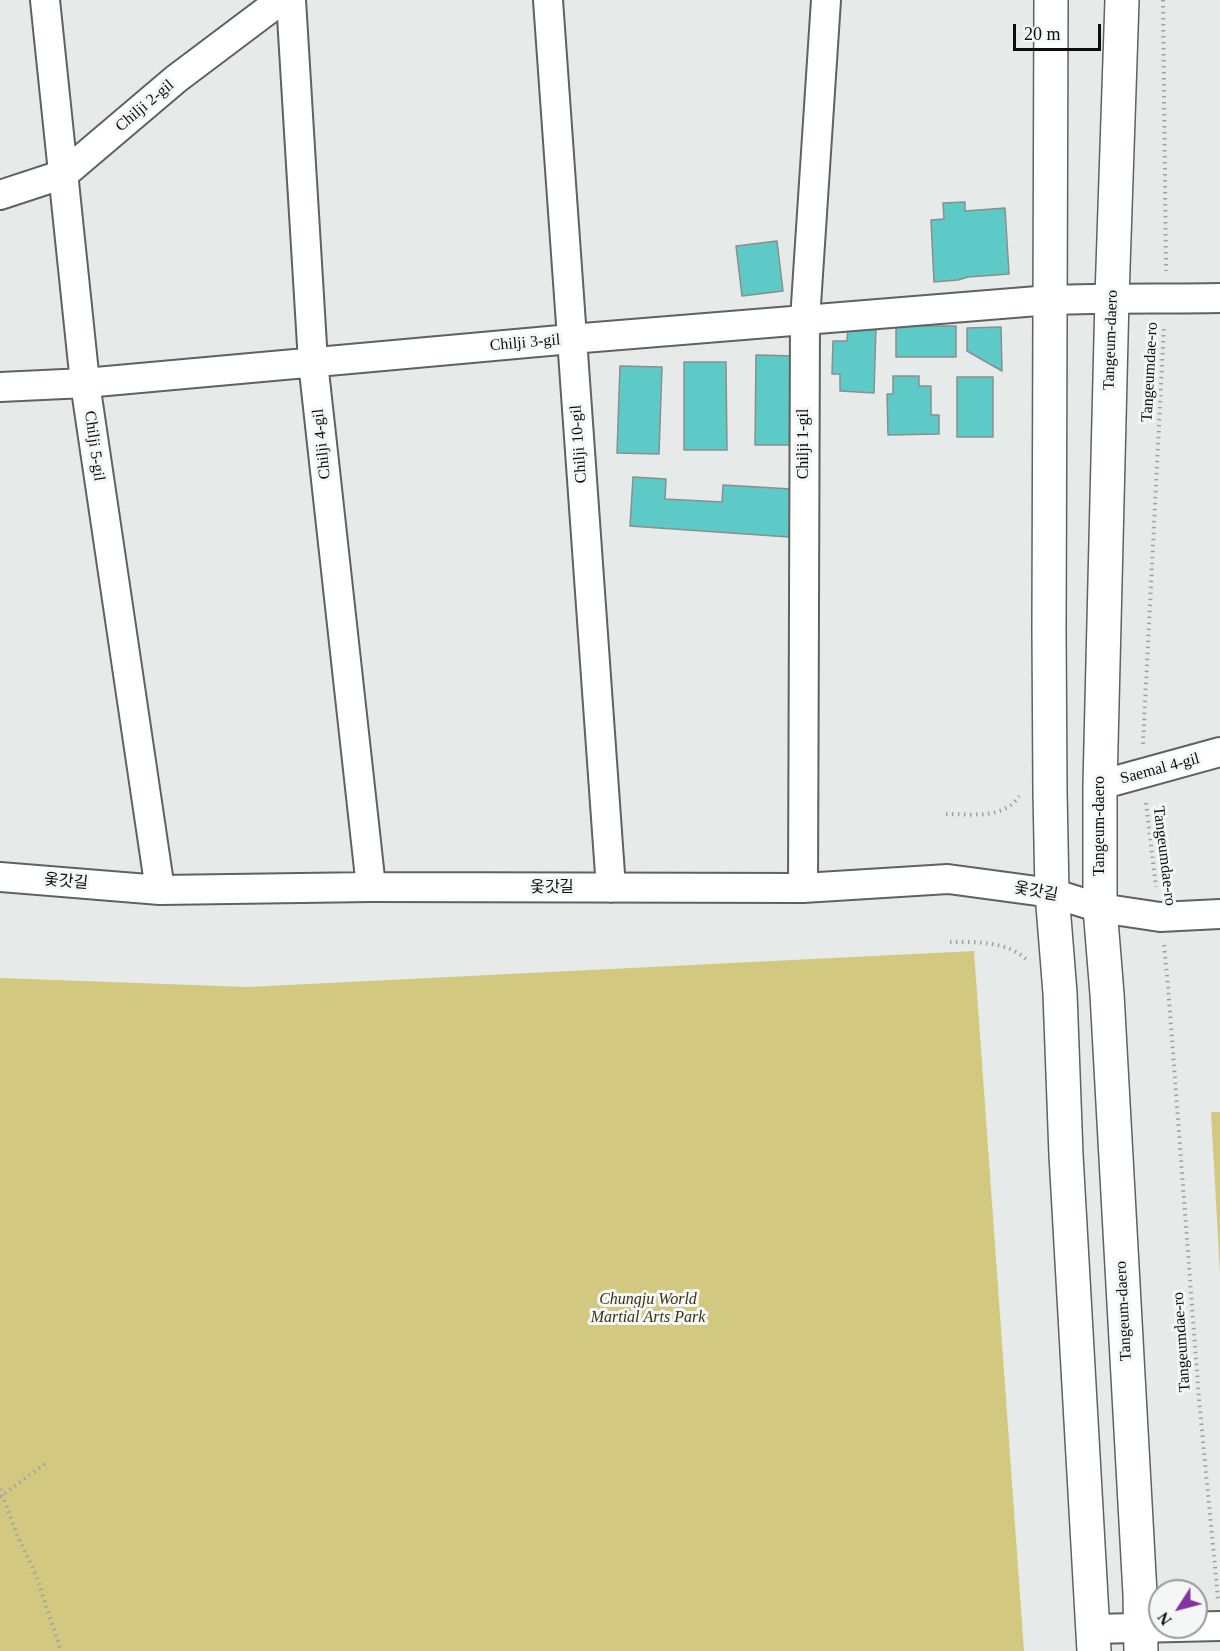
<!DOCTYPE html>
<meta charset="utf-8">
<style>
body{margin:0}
#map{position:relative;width:1220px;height:1651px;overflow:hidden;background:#e6eae8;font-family:"Times New Roman",serif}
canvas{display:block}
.north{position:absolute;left:1148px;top:1579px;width:60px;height:60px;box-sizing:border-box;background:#f4f7f5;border:2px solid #989a98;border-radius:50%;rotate:234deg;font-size:16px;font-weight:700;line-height:24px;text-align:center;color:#0d0e0d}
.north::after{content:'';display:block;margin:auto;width:21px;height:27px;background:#8633a2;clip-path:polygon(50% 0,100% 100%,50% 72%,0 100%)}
.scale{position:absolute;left:1013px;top:24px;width:88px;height:27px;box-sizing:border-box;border:3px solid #0d0e0d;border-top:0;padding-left:8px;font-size:18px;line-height:21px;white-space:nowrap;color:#0d0e0d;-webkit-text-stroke:4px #f4f7f5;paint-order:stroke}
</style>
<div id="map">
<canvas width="1220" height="1651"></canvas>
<div class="north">N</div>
<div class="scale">20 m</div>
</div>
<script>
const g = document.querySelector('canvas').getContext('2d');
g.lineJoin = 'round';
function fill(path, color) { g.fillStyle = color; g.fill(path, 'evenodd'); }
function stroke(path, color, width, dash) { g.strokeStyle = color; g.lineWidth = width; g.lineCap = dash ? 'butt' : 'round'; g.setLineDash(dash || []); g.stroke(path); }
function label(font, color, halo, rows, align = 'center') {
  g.font = font + ' "Times New Roman","Noto Sans KR",serif'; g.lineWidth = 6; g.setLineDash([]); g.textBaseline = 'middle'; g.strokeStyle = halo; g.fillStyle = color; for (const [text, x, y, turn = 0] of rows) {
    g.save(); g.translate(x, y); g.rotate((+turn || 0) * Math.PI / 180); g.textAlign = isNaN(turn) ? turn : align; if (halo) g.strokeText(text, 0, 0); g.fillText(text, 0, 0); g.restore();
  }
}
fill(new Path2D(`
 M974 951 1024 1651H0V978L248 987Z
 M1211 1112H1220V1274Z`), '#d2c880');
const building = new Path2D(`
 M965 202V211L1005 208 1009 274 968 277 958 280 934 282 931 220 944 219 943 203Z
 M777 241 783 291 742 296 736 246Z
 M848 326 876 327 874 393 840 391V374H832L833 341H847Z
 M896 326H956V357H896Z
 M1001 327 1002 371 967 351V328Z
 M756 355 798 356 797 445H755Z
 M684 362H726L727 450H684Z
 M620 366 662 367 659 454 617 453Z
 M893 376H919V386H931V415H939V434L888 435 887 394H893Z
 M957 377H993V437H957Z
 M633 477 666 479 665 499 722 502 723 485 792 489 789 537 630 526Z`);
fill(building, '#5dcac8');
stroke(building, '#8a8e8e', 1.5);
const minor = new Path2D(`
 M45 0 85 383 160 890
 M291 0 313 362 371 887
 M548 0 611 888
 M0 195 64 174 176 79 281 0
 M0 387 85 383 571 339 1050 300C1107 298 1163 299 1220 298
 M1100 785 1220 752
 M0 877 160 890 371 887 803 888 948 879 1052 893 1100 908 1160 917 1220 914
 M803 888 805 320 826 0
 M1093 1629 1220 1626`);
const secondary = new Path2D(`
 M1051 0 1049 629 1050 792 1052 893 1060 993 1066 1155 1094 1651
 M1122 0 1112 297 1100 785V908L1107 994 1140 1594 1141 1651`);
stroke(minor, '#5e6260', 32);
stroke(secondary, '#5e6260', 36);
stroke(new Path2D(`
 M1163 0 1166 271
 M1143 744 1164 326
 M1146 803 1156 887
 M946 814C969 814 1004 820 1019 796
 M950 942C976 942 1006 941 1026 959
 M1164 945 1168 986 1199 1399 1218 1599
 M0 1489 18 1537 36 1575 61 1651
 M0 1497 47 1462`), '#9fa2a0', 4, [1.5, 4.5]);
stroke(minor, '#fff', 28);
stroke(secondary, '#fff', 33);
label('16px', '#0d0e0d', '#f4f7f5', [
 ["Chilji 2-gil",145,106,-40],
 ["Tangeum-daero",1111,340,-88],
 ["Chilji 3-gil",525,343,-5],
 ["Tangeumdae-ro",1150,372,-87],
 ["Chilji 4-gil",322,444,-96],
 ["Chilji 10-gil",579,444,-94],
 ["Chilji 1-gil",804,444,-90],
 ["Chilji 5-gil",94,446,82],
 ["Saemal 4-gil",1160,769,-15],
 ["Tangeum-daero",1100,826,-90],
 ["Tangeumdae-ro",1164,856,83],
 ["옻갓길",66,882,5],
 ["옻갓길",552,888],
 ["옻갓길",1036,892,10],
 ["Tangeum-daero",1124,1311,-93],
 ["Tangeumdae-ro",1182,1342,-94]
]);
label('italic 16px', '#393311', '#f4f7f5', [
 ["Chungju World",648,1300],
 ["Martial Arts Park",648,1318]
]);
</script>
